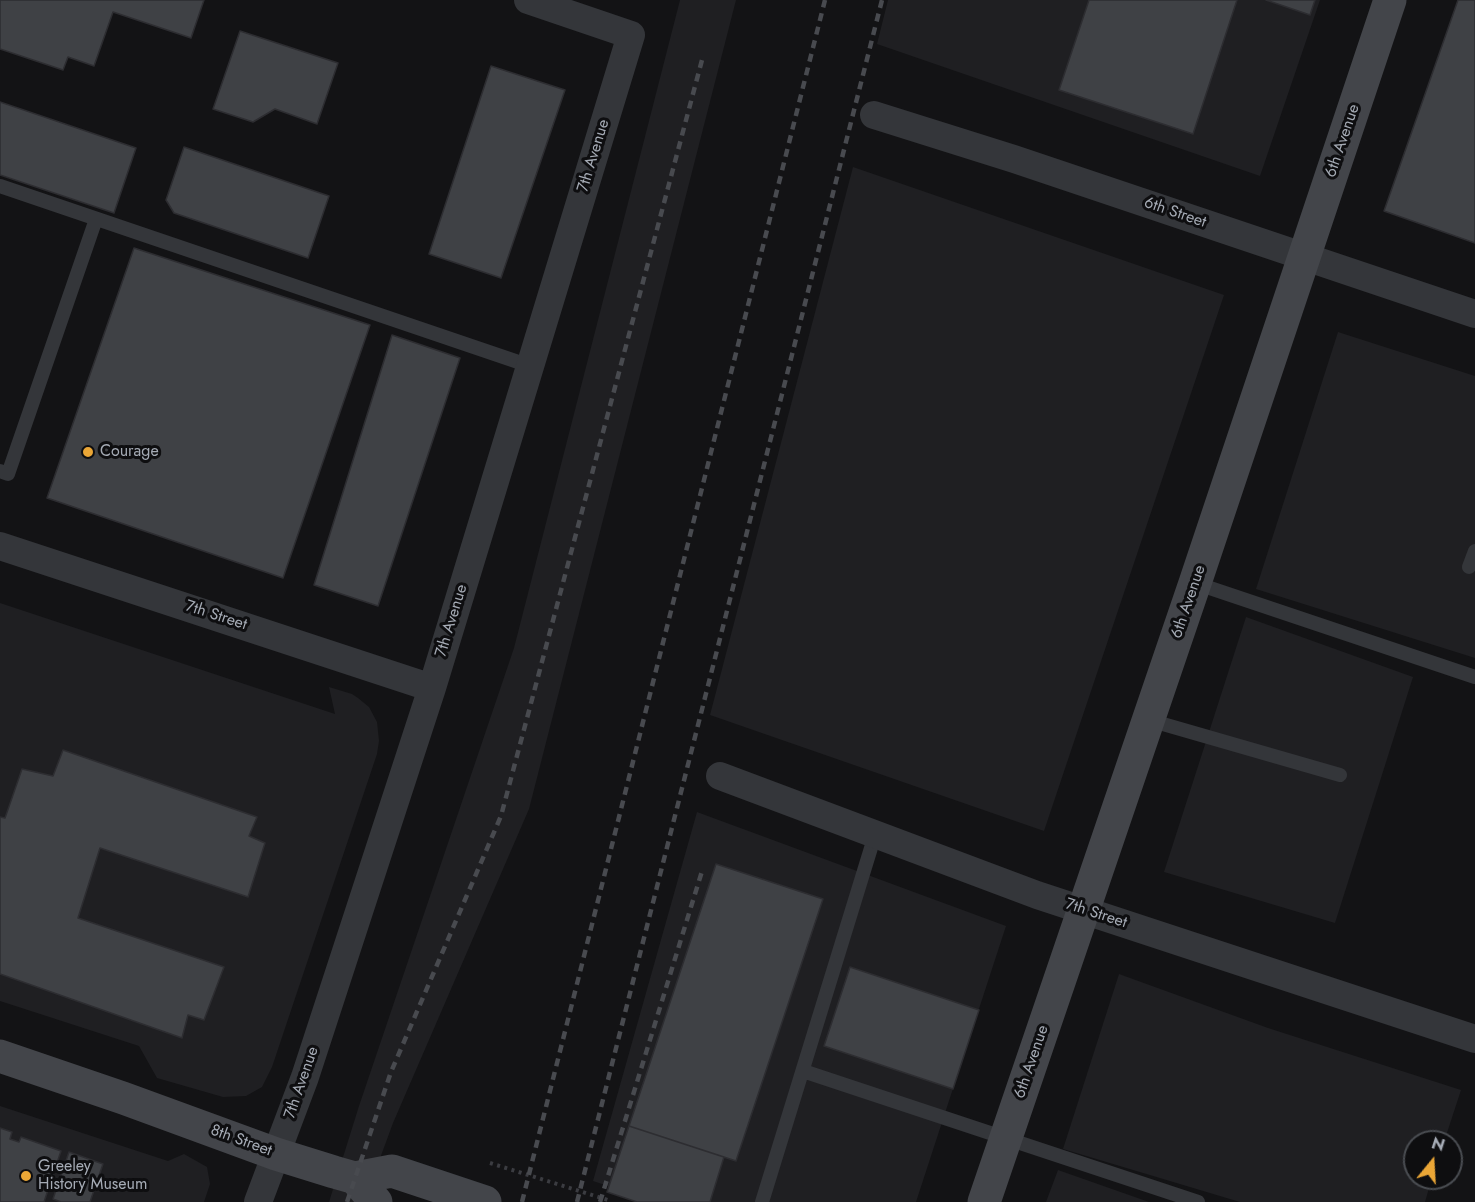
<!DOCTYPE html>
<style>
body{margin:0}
#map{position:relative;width:1475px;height:1202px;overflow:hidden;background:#131315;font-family:Jost,sans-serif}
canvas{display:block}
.north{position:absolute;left:1403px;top:1130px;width:60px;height:60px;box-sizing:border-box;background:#0e0e10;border:2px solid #4a4d52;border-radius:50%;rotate:18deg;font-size:16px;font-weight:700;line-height:24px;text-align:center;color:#a5abb5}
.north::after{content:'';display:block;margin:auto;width:21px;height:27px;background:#eaa636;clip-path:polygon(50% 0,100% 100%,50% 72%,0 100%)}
</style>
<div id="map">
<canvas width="1475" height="1202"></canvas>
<div class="north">N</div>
</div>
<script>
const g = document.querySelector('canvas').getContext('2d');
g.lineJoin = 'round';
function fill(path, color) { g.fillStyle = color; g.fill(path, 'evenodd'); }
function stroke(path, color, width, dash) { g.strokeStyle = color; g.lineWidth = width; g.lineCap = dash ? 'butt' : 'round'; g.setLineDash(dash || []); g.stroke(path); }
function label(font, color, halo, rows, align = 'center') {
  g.font = font + ' Jost,sans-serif'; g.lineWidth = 6; g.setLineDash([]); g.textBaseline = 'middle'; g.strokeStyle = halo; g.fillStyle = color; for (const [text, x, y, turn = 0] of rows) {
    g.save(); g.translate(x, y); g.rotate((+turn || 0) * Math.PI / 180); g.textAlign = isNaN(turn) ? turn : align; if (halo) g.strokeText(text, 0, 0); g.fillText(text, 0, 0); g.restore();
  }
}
fill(new Path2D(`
 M680 0H736L529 809 393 1123 364 1202H329L359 1106 514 648Z
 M888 0H1320L1260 176 877 44Z
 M853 167 1224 295 1044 831 710 715Z
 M1338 332 1475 376V658L1256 589Z
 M0 603 335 714 329 687 352 694 358 698 369 707 377 722 379 741 377 754 272 1067 262 1087 246 1096 223 1097 157 1078 139 1046 0 1001Z
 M1246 617 1413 677 1335 923 1164 872Z
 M697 812 1006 926 916 1202H656L593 1181Z
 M1119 974 1268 1028 1461 1090 1444 1142H1415V1178H1432L1425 1202H1240L1063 1149Z
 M0 1106 168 1161 184 1154 207 1167 210 1184 204 1202H0Z
 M1058 1170 1149 1202H1046Z`), '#1f1f22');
const building = new Path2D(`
 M0 0H204L191 38 113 12 94 66 68 57 63 70 0 49Z
 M1089 0H1237L1193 134 1059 90Z
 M1266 0H1315L1310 15Z
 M1458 0H1475V243L1384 211Z
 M240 31 338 63 317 124 275 109 253 122 213 109Z
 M491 66 565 90 501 278 429 254Z
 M0 102 136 148 114 213 0 175Z
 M184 147 329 196 308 258 174 213 166 200Z
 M134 248 370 325 283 578 47 498Z
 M392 335 460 358 378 606 314 585Z
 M63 750 257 817 249 836 265 843 248 897 100 848 78 918 224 967 204 1020 188 1015 182 1038 0 974V817L5 818 22 769 53 776Z
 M716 864 823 899 736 1161 629 1126Z
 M850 967 979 1010 953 1089 824 1046Z
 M629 1126 724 1157 710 1202H637L607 1192Z
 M0 1128 12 1132 10 1139 19 1142 21 1137 61 1151 44 1202H0Z
 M69 1152 103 1164 90 1202H61L53 1199Z`);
fill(building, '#3f4145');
stroke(building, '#2d2d31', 1.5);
stroke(new Path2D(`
 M490 1163 608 1200`), '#3b3c41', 4, [3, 4.5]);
stroke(new Path2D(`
 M0 186 530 366
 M0 471 8 474 96 219
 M1469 567 1475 551
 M1195 583 1475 677
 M1149 720 1340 775
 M803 1071 1198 1202
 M762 1202 875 835`), '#34363a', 14);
stroke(new Path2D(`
 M874 115 1014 159 1475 314
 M0 546 432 688
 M720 776 1037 895 1475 1039
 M258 1202 305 1077 432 688 631 35 528 0`), '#34363a', 28);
stroke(new Path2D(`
 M0 1056 123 1098 276 1154 334 1172 355 1178 392 1171 485 1202
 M355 1178 376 1202
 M984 1202 1195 583 1390 0`), '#43454a', 33);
stroke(new Path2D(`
 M347 1202 391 1072 501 816 702 60
 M522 1202 825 0
 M577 1202 882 0
 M600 1202 703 868`), '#484a4f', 4.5, [8, 6]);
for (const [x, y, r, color] of [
 [88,452,6,"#eaa636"],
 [26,1176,6,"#eaa636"]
]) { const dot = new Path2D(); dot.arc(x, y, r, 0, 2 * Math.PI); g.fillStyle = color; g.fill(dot); stroke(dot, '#0e0e10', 2); }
label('16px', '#a5abb5', '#0e0e10', [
 ["6th Avenue",1343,141,-71],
 ["7th Avenue",594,156,-73],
 ["6th Street",1175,213,19],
 ["6th Avenue",1189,602,-71],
 ["7th Street",216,616,18],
 ["7th Avenue",452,621,-73],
 ["7th Street",1096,914,18],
 ["6th Avenue",1032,1062,-71],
 ["7th Avenue",302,1083,-71],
 ["8th Street",241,1141,20]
]);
label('16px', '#a5abb5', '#0e0e10', [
 ["Courage",100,452],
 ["Greeley",38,1167],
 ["History Museum",38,1185]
], 'left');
</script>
